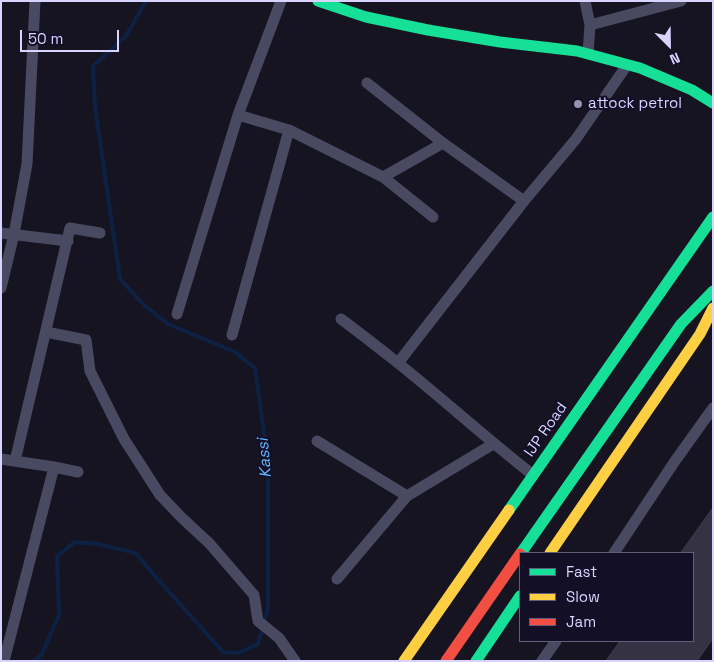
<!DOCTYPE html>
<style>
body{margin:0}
#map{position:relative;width:714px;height:662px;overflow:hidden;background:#161421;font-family:"Space Grotesk",sans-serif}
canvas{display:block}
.frame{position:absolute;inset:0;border:2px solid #d9d4ff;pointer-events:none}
.legend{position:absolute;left:519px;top:552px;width:175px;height:90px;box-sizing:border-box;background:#130f26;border:1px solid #625e7d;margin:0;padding:6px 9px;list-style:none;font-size:15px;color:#d9d4ff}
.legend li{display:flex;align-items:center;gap:10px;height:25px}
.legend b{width:25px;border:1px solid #625e7d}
.north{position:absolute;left:644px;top:20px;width:50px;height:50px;-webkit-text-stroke:4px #130f26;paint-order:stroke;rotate:157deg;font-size:14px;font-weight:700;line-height:20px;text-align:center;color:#d9d4ff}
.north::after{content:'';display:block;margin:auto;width:18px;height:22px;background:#d9d4ff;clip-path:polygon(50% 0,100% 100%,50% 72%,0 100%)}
.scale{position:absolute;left:20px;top:30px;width:99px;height:22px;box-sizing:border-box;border:2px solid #d9d4ff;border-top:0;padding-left:6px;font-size:15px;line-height:18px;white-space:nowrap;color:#d9d4ff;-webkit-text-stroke:4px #130f26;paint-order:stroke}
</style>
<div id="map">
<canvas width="714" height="662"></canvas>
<div class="frame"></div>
<ul class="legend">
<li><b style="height:6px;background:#16e098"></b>Fast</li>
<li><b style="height:6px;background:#ffcf43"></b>Slow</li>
<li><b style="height:6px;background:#f24e42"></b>Jam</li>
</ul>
<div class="north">N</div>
<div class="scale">50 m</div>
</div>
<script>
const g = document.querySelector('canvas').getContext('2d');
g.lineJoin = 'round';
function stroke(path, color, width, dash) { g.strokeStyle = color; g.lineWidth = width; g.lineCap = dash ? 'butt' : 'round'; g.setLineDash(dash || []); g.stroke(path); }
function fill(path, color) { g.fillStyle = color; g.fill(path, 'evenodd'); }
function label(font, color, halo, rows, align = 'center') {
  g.font = font + ' "Space Grotesk",sans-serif'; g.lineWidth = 4; g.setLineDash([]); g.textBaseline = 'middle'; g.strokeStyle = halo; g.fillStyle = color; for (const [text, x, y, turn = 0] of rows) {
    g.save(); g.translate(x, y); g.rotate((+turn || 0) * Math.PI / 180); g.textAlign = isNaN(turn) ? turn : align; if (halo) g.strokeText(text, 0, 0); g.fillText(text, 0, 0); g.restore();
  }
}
stroke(new Path2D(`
 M34 661 42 654 59 615 57 556 75 542 97 544 136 553 155 576 223 652 239 653 258 644 268 609V462L255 368 235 352 168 324 145 306 120 279 95 107 93 66 126 36 146 1`), '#0d2144', 4);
const building = new Path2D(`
 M713 508V638L697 661H606L620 641H693V553H681Z`);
fill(building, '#343243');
stroke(building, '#433f54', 1);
stroke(new Path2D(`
 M585 1 590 25 588 54
 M590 25 681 1
 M367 83 443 143
 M238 115 281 1
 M383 177 433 217
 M1 233 68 241
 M1 288 14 234 27 164 35 1
 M177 314 238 115 289 130 383 177 443 143 524 201
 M341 319C360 333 379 348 398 363 444 400 487 439 533 475
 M46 332 86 340 90 371 124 439 160 495 182 518 209 543 254 595 258 621 279 638 295 661
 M232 335 289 130
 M398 363 524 201 576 139 627 65
 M317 441 407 496
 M1 459 54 467 4 661
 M15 461 70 228 100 233
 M54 467 78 472
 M614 553 675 461 713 408
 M337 579 407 496 493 444
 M542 661 556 641`), '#4a4962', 11);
stroke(new Path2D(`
 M318 1 366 17 428 30 500 42 577 51 640 68 692 90 713 103
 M509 510 713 217
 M521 553 681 324 713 291
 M476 661 520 596`), '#16e098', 11);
stroke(new Path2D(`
 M550 553 700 334 713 308
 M404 661 509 510`), '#ffcf43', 11);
stroke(new Path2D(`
 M446 661 520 554`), '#f24e42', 11);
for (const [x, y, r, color] of [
 [578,104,5,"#9591b1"]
]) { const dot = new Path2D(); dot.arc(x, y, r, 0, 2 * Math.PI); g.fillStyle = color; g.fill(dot); stroke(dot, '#130f26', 2); }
label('15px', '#d9d4ff', '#130f26', [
 ["attock petrol",588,104]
], 'left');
label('15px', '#d9d4ff', '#130f26', [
 ["IJP Road",546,430,-55]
]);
label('italic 16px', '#62b6ff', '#130f26', [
 ["Kassi",265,458,-95]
]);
</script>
